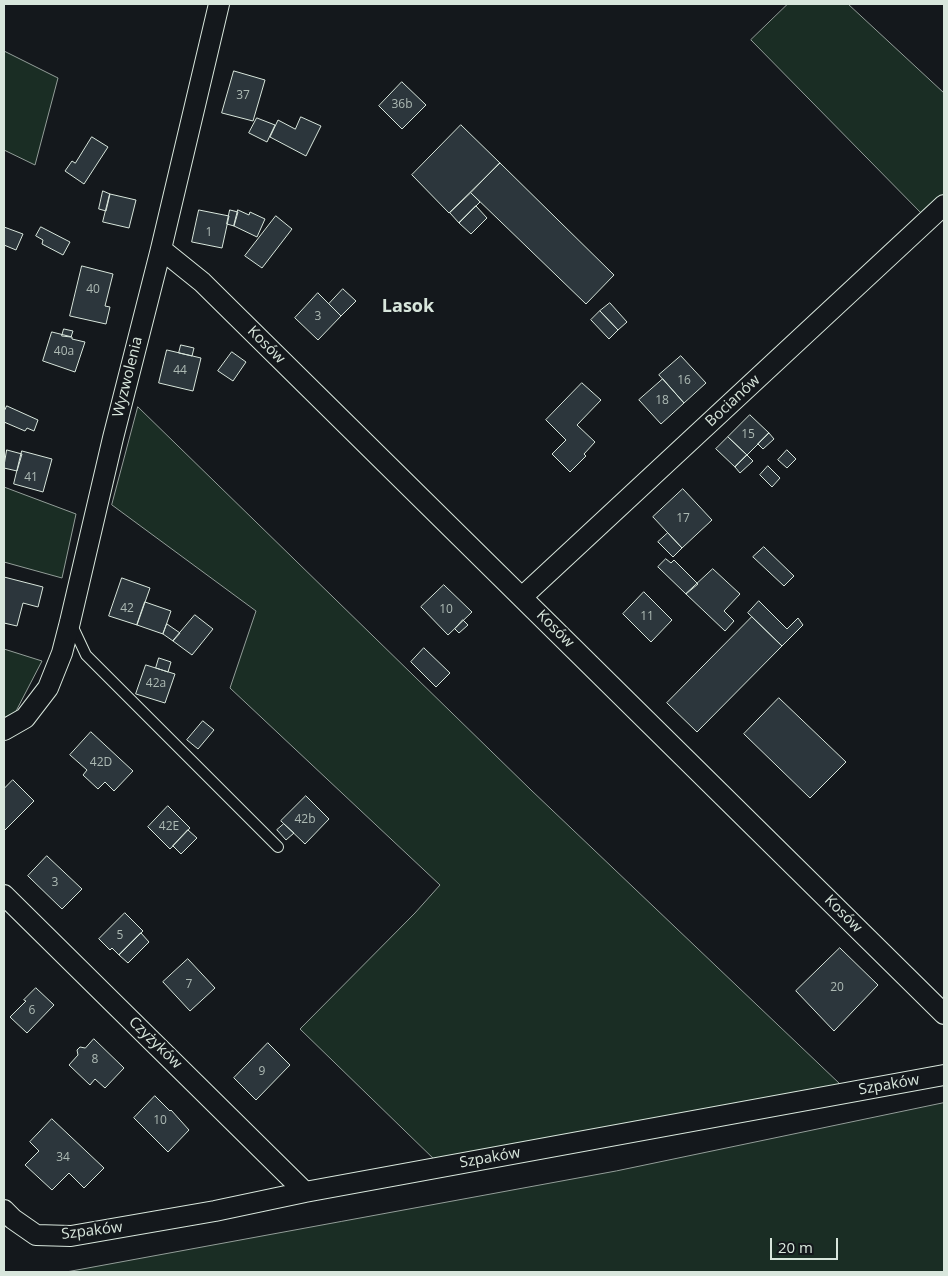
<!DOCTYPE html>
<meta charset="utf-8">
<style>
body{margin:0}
#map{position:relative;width:948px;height:1276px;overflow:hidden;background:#14181c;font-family:"Open Sans",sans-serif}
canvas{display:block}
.frame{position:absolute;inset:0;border:5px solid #d8e6dc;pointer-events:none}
.scale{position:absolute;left:770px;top:1238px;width:68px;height:22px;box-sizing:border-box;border:2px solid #d8e6dc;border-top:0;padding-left:6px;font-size:15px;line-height:18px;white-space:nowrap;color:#d8e6dc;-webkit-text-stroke:4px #14181c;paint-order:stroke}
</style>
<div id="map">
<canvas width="948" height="1276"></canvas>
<div class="frame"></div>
<div class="scale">20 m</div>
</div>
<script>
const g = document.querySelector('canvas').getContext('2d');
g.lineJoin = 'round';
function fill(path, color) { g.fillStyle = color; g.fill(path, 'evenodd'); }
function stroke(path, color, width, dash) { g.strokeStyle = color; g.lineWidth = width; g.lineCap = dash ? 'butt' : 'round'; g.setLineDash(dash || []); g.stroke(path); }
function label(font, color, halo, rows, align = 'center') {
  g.font = font + ' "Open Sans",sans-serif'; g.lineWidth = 4; g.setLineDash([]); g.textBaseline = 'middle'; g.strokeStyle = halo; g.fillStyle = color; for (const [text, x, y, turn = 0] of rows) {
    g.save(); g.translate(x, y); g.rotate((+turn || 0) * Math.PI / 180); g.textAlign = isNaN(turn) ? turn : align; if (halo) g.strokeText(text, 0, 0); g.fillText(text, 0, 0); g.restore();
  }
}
const green = new Path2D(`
 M788 4H848L944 93V196L923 215 751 40Z
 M4 51 58 78 35 165 4 150Z
 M138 407 531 790 840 1084 438 1163 300 1029 415 913 440 885 230 688 256 611 112 505Z
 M4 487 76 514 62 578 4 562Z
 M4 649 42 661 14 715 4 718Z
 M944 1103V1272H66L616 1171Z`);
fill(green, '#1a2d24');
stroke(green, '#939e99', 1);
const building = new Path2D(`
 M234 71 265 80 253 121 222 113Z
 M402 82 426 105 402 129 379 106Z
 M301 117 321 126 306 156 270 137 278 120 295 129Z
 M257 118 275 125 267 142 249 133Z
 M461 125 500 163 449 213 412 175Z
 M92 137 108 147 84 184 65 171 72 161 75 163Z
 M500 163 614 275 586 304 471 193Z
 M103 191 110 194 106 211 99 209Z
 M471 193 480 202 459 223 450 213Z
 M110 194 136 200 129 228 103 222Z
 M476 206 487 218 471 234 459 223Z
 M199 210 229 216 222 248 192 242Z
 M230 210 238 212 234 226 227 224Z
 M238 210 249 215 250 212 265 219 257 237 234 226Z
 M276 216 292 229 262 268 245 256Z
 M4 227 23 234 16 250 4 245Z
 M41 227 70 242 63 255 42 244 43 240 36 236Z
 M82 266 113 274 105 306 110 307 106 324 70 316Z
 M343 289 356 301 341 316 329 304Z
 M318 293 341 316 318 340 295 318Z
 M610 303 627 322 618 330 600 311Z
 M600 311 618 330 609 339 591 320Z
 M64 329 73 331 71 337 62 336Z
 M52 332 72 337V339L85 342 75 372 43 361Z
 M181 345 194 348 192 356 179 353Z
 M167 350 201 358 193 391 159 383Z
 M232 352 246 362 233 381 218 371Z
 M681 356 706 383 684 403 659 375Z
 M663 379 684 403 661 424 639 400Z
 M582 383 601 400 577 425 595 442 584 454 586 456 570 472 552 454 566 440 546 420Z
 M7 406 38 420 34 431 27 428 25 431 4 422V412Z
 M750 415 769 433 747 455 728 437Z
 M769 433 774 439 763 449 758 444Z
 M728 437 747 455 735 467 716 449Z
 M7 450 22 454 17 471 4 468Z
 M787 450 796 459 787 468 778 460Z
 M22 451 52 459 43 492 14 484Z
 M747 455 753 461 740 473 735 467Z
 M768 466 780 478 772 487 760 475Z
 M683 489 712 520 682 548 653 517Z
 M668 533 682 548 673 557 658 542Z
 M764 547 794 576 784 586 753 557Z
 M666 559 671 563 674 560 698 584 686 594 658 567Z
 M713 569 740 594 724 611 734 621 725 631 686 594Z
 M4 577 43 587 38 607 23 603 17 626 4 623Z
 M122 578 150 588 137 625 109 616Z
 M444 585 472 612 448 635 421 607Z
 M644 592 672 620 651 642 623 614Z
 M759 601 787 629 798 618 803 625 782 646 748 613Z
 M145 602 171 611 163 634 137 625Z
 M195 615 213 629 192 655 173 641Z
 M752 617 782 646 697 732 667 703Z
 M463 620 468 625 459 633 455 629Z
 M167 624 180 633 173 641 163 634Z
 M424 648 450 673 436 687 411 662Z
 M159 658 171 662 168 672 156 668Z
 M146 665 175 674 165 703 136 694Z
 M779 698 846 762 810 798 744 734Z
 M203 721 214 730 198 749 187 740Z
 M91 732 133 771 114 791 105 782 98 789 83 775 87 770 70 755Z
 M13 780 34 801 4 831V789Z
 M306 796 329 819 305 844 281 821Z
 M168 806 190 828 170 849 148 827Z
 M284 824 294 833 286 840 277 830Z
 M188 830 197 838 181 854 173 846Z
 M47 856 82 889 62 909 28 876Z
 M125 913 143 931 119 955 112 948 110 950 99 939Z
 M141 933 149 942 128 963 119 955Z
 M840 948 878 985 834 1031 796 991Z
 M188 959 215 988 190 1011 163 982Z
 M36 988 54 1005 27 1033 10 1017 26 1001 24 1000Z
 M94 1039 124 1068 105 1088 95 1079 90 1085 69 1065 78 1055 77 1050 80 1047 85 1048Z
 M268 1043 290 1065 256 1100 234 1078Z
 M155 1096 170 1111 171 1110 189 1130 168 1152 134 1118Z
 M52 1119 104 1168 84 1188 69 1173 52 1190 25 1165 39 1151 30 1142Z`);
fill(building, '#2c363c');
stroke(building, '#d8e6dc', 1);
const lane = new Path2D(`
 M71 623 86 655 278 847`);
const street = new Path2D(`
 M161 249 202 282 944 1014
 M522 597 944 205
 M4 730 25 718 48 688 62 653 70 622 113 438 161 249 219 4
 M4 895 305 1192
 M4 1210 13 1219 36 1235 71 1236 215 1211 305 1192 944 1075`);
stroke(lane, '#d8e6dc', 12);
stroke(street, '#d8e6dc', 22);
stroke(lane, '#14181c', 10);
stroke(street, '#14181c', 20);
label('12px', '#adbab4', null, [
 ["37",243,96],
 ["36b",402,105],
 ["1",209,233],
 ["40",93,290],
 ["3",318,317],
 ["40a",64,352],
 ["44",180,371],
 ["16",684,381],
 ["18",662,401],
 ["15",748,435],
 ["41",31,478],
 ["17",683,519],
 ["42",127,609],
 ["10",446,610],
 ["11",647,617],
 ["42a",156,684],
 ["42D",101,763],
 ["42b",305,820],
 ["42E",169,827],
 ["3",55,883],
 ["5",120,936],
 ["7",189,985],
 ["20",837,988],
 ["6",32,1011],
 ["8",95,1060],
 ["9",262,1072],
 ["10",160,1121],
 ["34",63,1158]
]);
label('15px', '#d8e6dc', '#14181c', [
 ["Kosów",266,345,45],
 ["Wyzwolenia",128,377,-76],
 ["Bocianów",733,401,-43],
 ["Kosów",555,629,45],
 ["Kosów",843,914,45],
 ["Czyżyków",155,1043,44],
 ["Szpaków",889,1085,-10],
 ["Szpaków",490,1158,-10],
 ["Szpaków",92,1231,-7]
]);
label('bold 18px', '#d8e6dc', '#14181c', [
 ["Lasok",408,307]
]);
</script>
